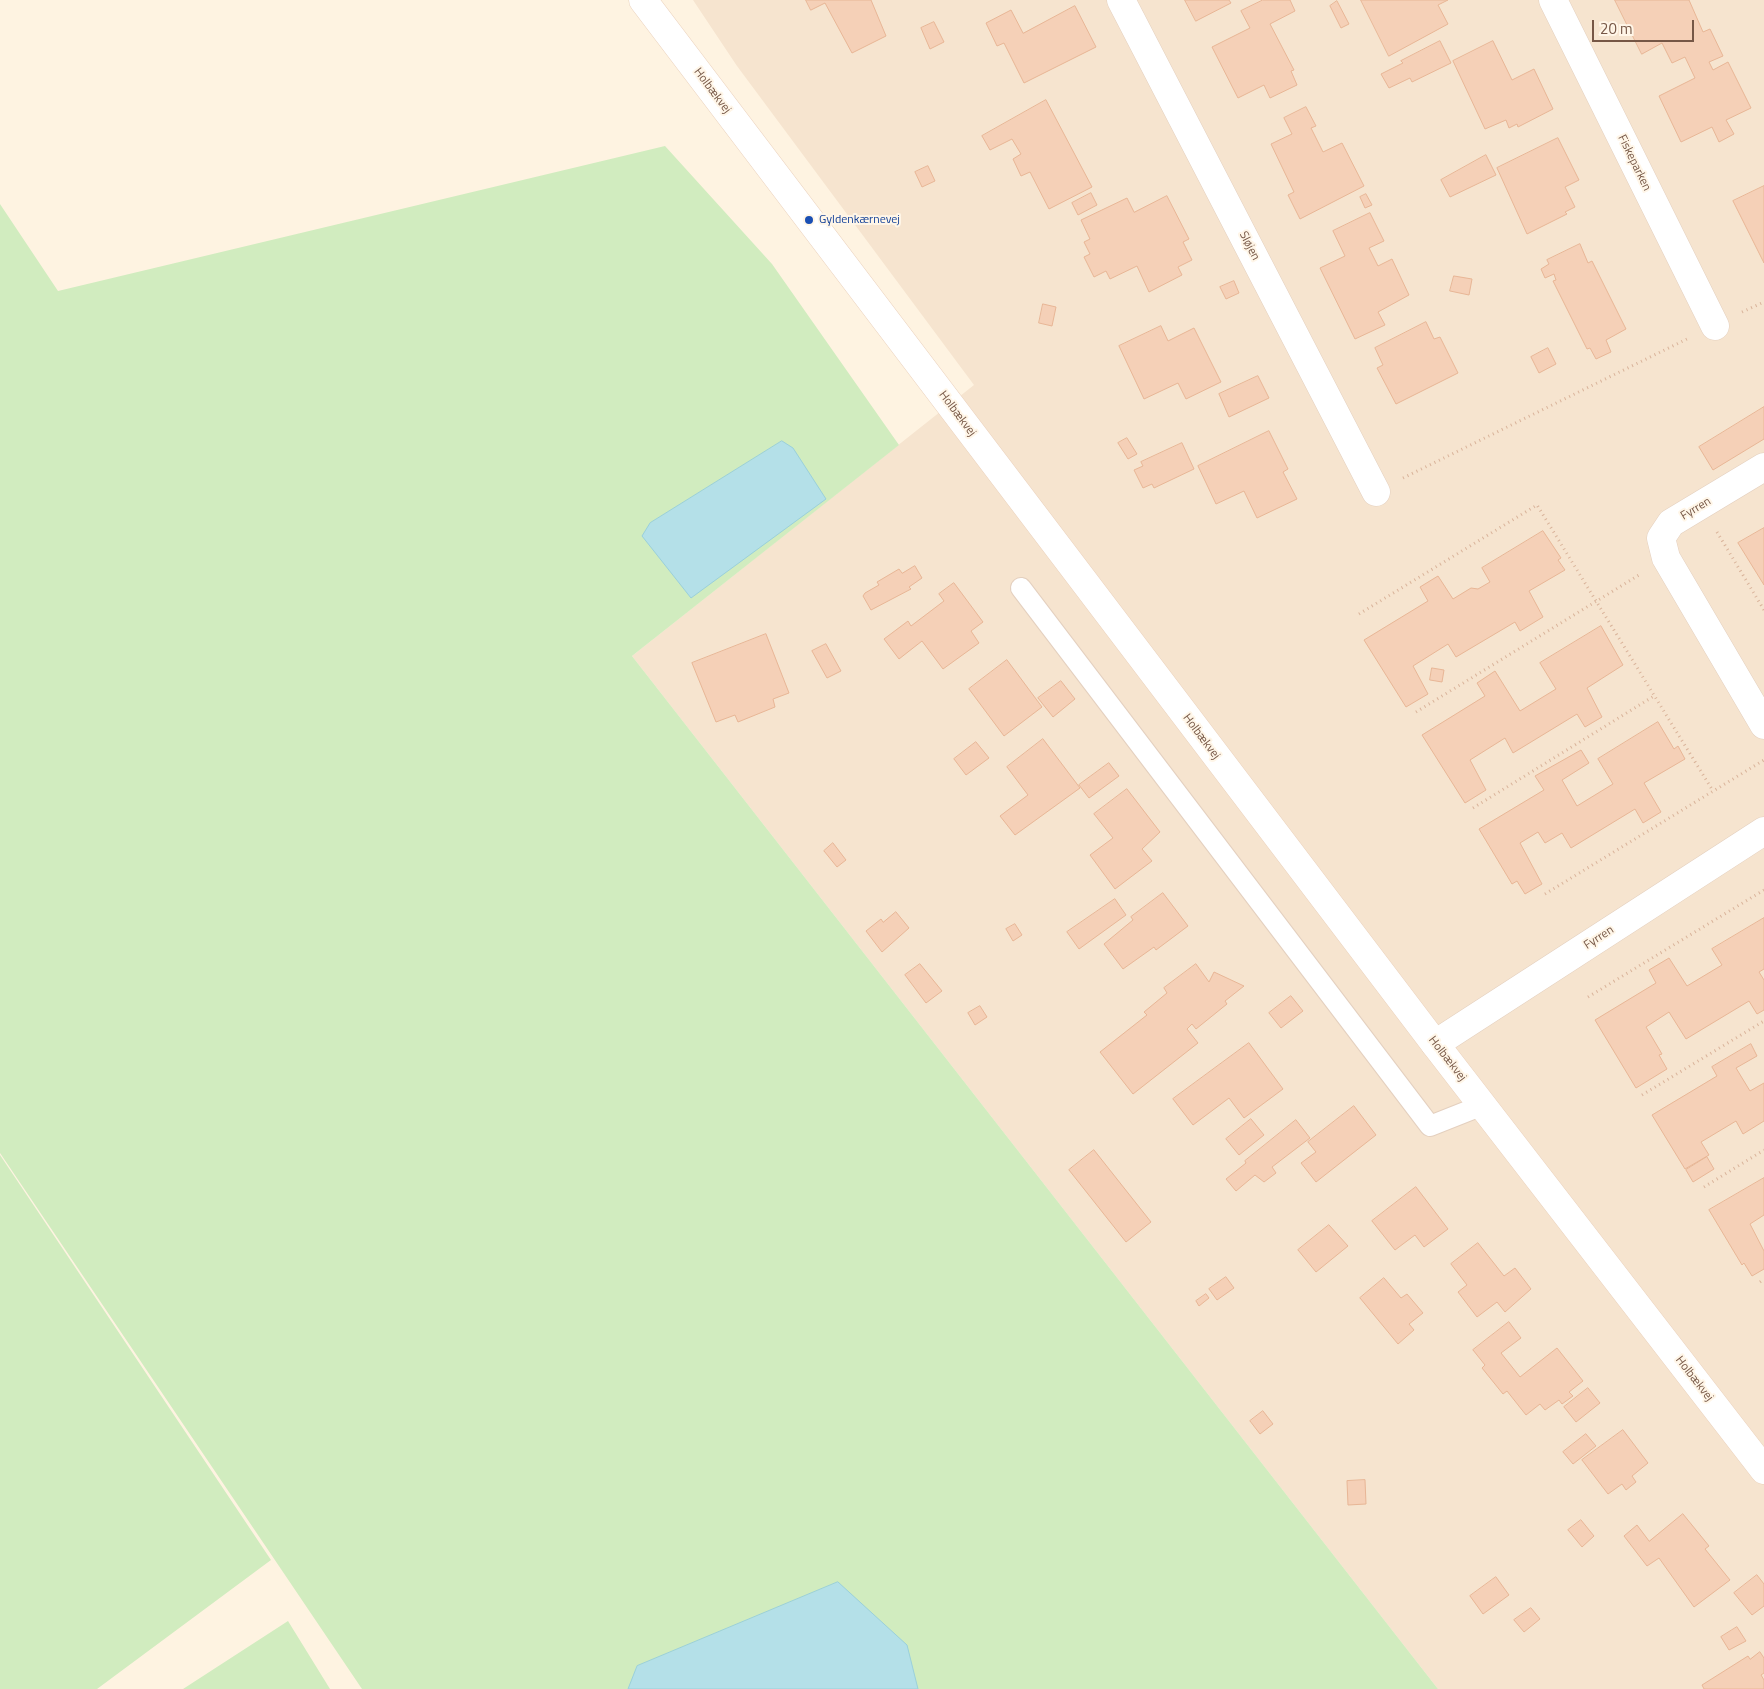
<!DOCTYPE html>
<meta charset="utf-8">
<style>
body{margin:0}
#map{position:relative;width:1764px;height:1689px;overflow:hidden;background:#fef3e1;font-family:"Titillium Web",sans-serif}
canvas{display:block}
.scale{position:absolute;left:1592px;top:20px;width:102px;height:22px;box-sizing:border-box;border:2px solid #765746;border-top:0;padding-left:6px;font-size:15px;line-height:18px;white-space:nowrap;color:#765746;-webkit-text-stroke:4px #fff6e8;paint-order:stroke}
</style>
<div id="map">
<canvas width="1764" height="1689"></canvas>
<div class="scale">20 m</div>
</div>
<script>
const g = document.querySelector('canvas').getContext('2d');
g.lineJoin = 'round';
function fill(path, color) { g.fillStyle = color; g.fill(path, 'evenodd'); }
function stroke(path, color, width, dash) { g.strokeStyle = color; g.lineWidth = width; g.lineCap = dash ? 'butt' : 'round'; g.setLineDash(dash || []); g.stroke(path); }
function label(font, color, halo, rows, align = 'center') {
  g.font = font + ' "Titillium Web",sans-serif'; g.lineWidth = 4; g.setLineDash([]); g.textBaseline = 'middle'; g.strokeStyle = halo; g.fillStyle = color; for (const [text, x, y, turn = 0] of rows) {
    g.save(); g.translate(x, y); g.rotate((+turn || 0) * Math.PI / 180); g.textAlign = isNaN(turn) ? turn : align; if (halo) g.strokeText(text, 0, 0); g.fillText(text, 0, 0); g.restore();
  }
}
fill(new Path2D(`
 M693 0H1764V1689H1438L632 656 974 385 737 66Z`), '#f6e4cf');
fill(new Path2D(`
 M665 146 772 264 899 445 632 656 1438 1689H362L0 1153V204L58 291Z
 M0 1155 271 1560 97 1689H0Z
 M288 1621 330 1689H183Z`), '#d1ecbf');
const water = new Path2D(`
 M782 441 793 448 826 499 691 598 642 536 650 523Z
 M838 1582 907 1645 918 1689H628L637 1666Z`);
fill(water, '#b4e0e8');
stroke(water, '#9ad0db', 1);
const building = new Path2D(`
 M806 0H871L886 36 852 53 825 3 811 10Z
 M1185 0H1229L1231 3 1196 21Z
 M1263 0H1290L1295 11 1270 24 1294 70 1291 71 1297 85 1270 98 1264 85 1238 98 1212 47 1250 28 1241 11Z
 M1361 0H1448L1438 5 1448 24 1389 56Z
 M1615 0H1689L1703 32 1710 29 1723 56 1709 62 1713 70 1728 62 1751 108 1726 120 1734 134 1719 142 1712 127 1681 142 1659 96 1695 78 1685 57 1672 63 1662 43 1642 54Z
 M1337 1 1349 24 1341 28 1330 6Z
 M1075 6 1096 47 1024 83 1004 43 997 46 986 23 1011 10 1023 33Z
 M934 22 944 42 930 49 921 28Z
 M1440 41 1451 63 1412 82 1410 78 1389 88 1381 74 1403 63 1401 61Z
 M1493 41 1512 80 1534 69 1553 109 1518 127 1517 124 1509 128 1506 120 1485 129 1453 61Z
 M1046 100 1092 187 1049 209 1030 172 1021 176 1013 159 1021 154 1012 139 990 150 982 136Z
 M1306 107 1316 126 1311 128 1323 152 1342 143 1364 186 1300 219 1288 195 1294 192 1271 144 1292 134 1284 118Z
 M1558 138 1579 180 1565 187 1575 207 1565 212 1567 214 1527 234 1497 168Z
 M1486 155 1496 175 1450 197 1441 180Z
 M928 166 935 181 922 187 915 172Z
 M1764 186V263L1733 201Z
 M1091 193 1097 205 1078 215 1072 203Z
 M1366 194 1372 205 1365 208 1360 197Z
 M1167 196 1189 239 1183 242 1192 260 1178 267 1182 275 1149 292 1137 266 1110 279 1106 271 1094 277 1084 257 1090 254 1084 242 1090 239 1081 220 1127 198 1134 212Z
 M1370 213 1384 241 1369 248 1378 266 1392 259 1409 295 1378 312 1385 325 1355 339 1320 268 1345 256 1333 231Z
 M1580 244 1588 263 1592 261 1626 329 1606 340 1611 352 1596 359 1590 348 1587 349 1553 281 1556 280 1554 274 1545 278 1541 269 1549 264 1547 260Z
 M1454 276 1472 279 1469 295 1450 291Z
 M1234 281 1239 293 1226 299 1220 287Z
 M1043 304 1056 307 1052 326 1039 323Z
 M1426 322 1434 339 1440 337 1458 373 1396 404 1377 368 1383 365 1375 348Z
 M1161 326 1168 341 1194 328 1221 382 1186 399 1178 383 1144 399 1119 346Z
 M1548 348 1556 364 1539 373 1531 357Z
 M1258 376 1269 398 1229 417 1219 394Z
 M1764 407V439L1713 470 1699 447Z
 M1269 431 1288 469 1283 472 1297 499 1257 518 1244 491 1216 504 1198 466Z
 M1127 438 1137 454 1128 459 1118 443Z
 M1182 443 1194 469 1154 488 1152 484 1143 488 1134 470 1143 466 1141 462Z
 M1764 528V585L1738 543Z
 M1543 531 1561 558 1558 560 1565 570 1529 591 1543 617 1520 631 1515 622 1456 657 1448 644 1413 666 1428 694 1406 707 1364 640 1428 601 1420 587 1438 576 1453 599 1471 588 1478 589 1490 582 1482 568Z
 M915 566 922 578 909 587 911 589 871 610 863 596 865 593 879 585 877 582 899 569 902 573Z
 M954 583 983 622 971 631 979 643 943 669 922 641 899 659 884 639 908 621 911 626 944 601 939 594Z
 M1601 626 1623 665 1587 688 1602 717 1585 727 1577 714 1513 753 1505 738 1470 760 1486 790 1465 803 1422 735 1485 696 1477 683 1495 671 1520 711 1556 689 1540 663Z
 M766 634 789 693 773 699 775 707 738 722 735 715 716 722 692 663Z
 M826 644 841 671 827 678 812 651Z
 M1007 660 1042 707 1004 736 969 689Z
 M1432 668 1444 670 1442 682 1430 680Z
 M1061 681 1075 699 1053 717 1038 698Z
 M1658 722 1674 749 1678 746 1685 759 1644 783 1661 812 1643 823 1635 809 1571 848 1562 833 1545 843 1538 832 1520 843 1542 884 1525 894 1517 881 1512 884 1479 829 1544 790 1535 776 1581 750 1589 763 1562 780 1577 806 1613 784 1598 759Z
 M1043 739 1080 788 1015 835 1000 816 1028 795 1007 767Z
 M976 742 989 758 966 775 954 759Z
 M1109 763 1119 776 1089 798 1079 785Z
 M1127 789 1160 832 1142 849 1152 861 1115 889 1090 855 1113 838 1094 814Z
 M833 843 846 860 837 867 824 851Z
 M1163 893 1188 926 1156 950 1154 947 1123 969 1104 944 1133 920 1131 917Z
 M1115 899 1126 915 1079 949 1067 932Z
 M896 912 909 928 882 952 866 931 881 919 883 922Z
 M1764 918V969L1759 972 1764 980V1010L1757 1014 1749 1001 1686 1039 1669 1012 1646 1027 1662 1054 1659 1055 1667 1069 1636 1088 1595 1020 1656 983 1649 970 1669 958 1687 986 1722 965 1712 949Z
 M1015 924 1022 935 1013 941 1006 929Z
 M920 964 942 991 926 1003 905 975Z
 M1196 964 1209 982 1214 972 1244 986 1225 1001 1227 1004 1196 1029 1192 1024 1187 1029 1198 1043 1133 1094 1100 1052 1147 1015 1144 1012 1167 993 1164 988Z
 M1291 996 1303 1011 1281 1028 1269 1013Z
 M980 1006 987 1017 975 1025 968 1013Z
 M1249 1043 1283 1089 1244 1118 1229 1098 1193 1125 1173 1099Z
 M1751 1044 1757 1056 1736 1068 1750 1091 1764 1083V1121L1743 1134 1736 1121 1701 1142 1709 1155 1685 1169 1652 1115 1717 1076 1712 1067Z
 M1354 1106 1376 1135 1316 1182 1301 1163 1316 1152 1308 1142Z
 M1251 1119 1264 1135 1239 1155 1226 1139Z
 M1296 1120 1310 1138 1272 1167 1276 1173 1264 1182 1255 1175 1236 1191 1226 1179 1246 1163 1245 1161Z
 M1094 1150 1151 1222 1126 1242 1069 1170Z
 M1707 1157 1714 1169 1693 1182 1686 1170Z
 M1764 1178V1215L1750 1224 1764 1251V1269L1752 1276 1744 1263 1742 1265 1709 1210Z
 M1416 1187 1448 1229 1424 1247 1415 1235 1395 1250 1372 1221Z
 M1329 1225 1348 1246 1316 1272 1298 1250Z
 M1478 1243 1504 1276 1515 1268 1531 1289 1505 1312 1497 1302 1477 1317 1458 1292 1467 1285 1451 1264Z
 M1226 1277 1234 1288 1217 1300 1209 1289Z
 M1384 1278 1401 1298 1407 1294 1423 1313 1409 1324 1414 1330 1398 1344 1360 1298Z
 M1206 1294 1209 1298 1199 1306 1196 1301Z
 M1509 1322 1521 1338 1501 1353 1520 1377 1557 1348 1583 1381 1569 1392 1573 1396 1562 1404 1559 1400 1545 1410 1540 1404 1526 1415 1507 1391 1503 1394 1482 1368 1485 1365 1473 1350Z
 M1588 1388 1600 1403 1576 1422 1564 1407Z
 M1263 1411 1273 1424 1260 1434 1250 1421Z
 M1623 1430 1648 1463 1632 1476 1636 1482 1626 1490 1622 1484 1608 1494 1582 1460Z
 M1586 1434 1596 1446 1573 1464 1563 1452Z
 M1365 1480 1366 1504 1348 1505 1347 1481Z
 M1683 1514 1709 1546 1705 1549 1730 1580 1694 1607 1659 1558 1647 1566 1624 1536 1637 1525 1649 1541Z
 M1581 1520 1594 1536 1582 1547 1568 1530Z
 M1757 1575 1764 1584V1606L1752 1615 1734 1593Z
 M1496 1577 1509 1595 1483 1614 1470 1596Z
 M1531 1608 1540 1619 1524 1632 1514 1620Z
 M1737 1627 1746 1641 1729 1650 1721 1637Z
 M1760 1652 1764 1658V1673L1761 1675 1764 1680V1689H1704L1702 1685 1748 1656 1750 1659Z`);
fill(building, '#f5d0b7');
stroke(building, '#e8b696', 1);
const lane = new Path2D(`
 M1021 588 1430 1126 1483 1105`);
const street = new Path2D(`
 M1121 0 1376 492
 M1553 0 1715 326
 M1764 467 1671 523 1661 538 1666 558 1764 725
 M1435 1044 1764 831`);
const secondary = new Path2D(`
 M643 0 1435 1044 1764 1470`);
stroke(lane, '#e4d0bf', 22);
stroke(street, '#e4d0bf', 29);
stroke(secondary, '#ead1bc', 29);
stroke(new Path2D(`
 M1742 312 1764 302
 M1403 478 1687 339
 M1717 532 1764 610
 M1359 614 1537 505 1713 791
 M1416 712 1639 575
 M1473 808 1654 696
 M1545 894 1764 760
 M1588 997 1764 890
 M1642 1095 1764 1021
 M1704 1187 1764 1150
 M1760 1282 1764 1279`), '#d9b39a', 3, [1, 4]);
stroke(lane, '#fff', 20);
stroke(street, '#fff', 28);
stroke(secondary, '#fff', 28);
for (const [x, y, r, color] of [
 [809,220,5,"#1a4fb4"]
]) { const dot = new Path2D(); dot.arc(x, y, r, 0, 2 * Math.PI); g.fillStyle = color; g.fill(dot); stroke(dot, '#fff6e8', 2); }
label('12px', '#765746', '#fff6e8', [
 ["Holbækvej",712,91,53],
 ["Fiskeparken",1634,163,64],
 ["Sløjen",1249,246,63],
 ["Holbækvej",957,414,53],
 ["Fyrren",1696,509,-31],
 ["Holbækvej",1201,737,53],
 ["Fyrren",1599,938,-33],
 ["Holbækvej",1447,1059,52],
 ["Holbækvej",1694,1379,52]
]);
label('12px', '#164399', '#fff6e8', [
 ["Gyldenkærnevej",819,220]
], 'left');
</script>
